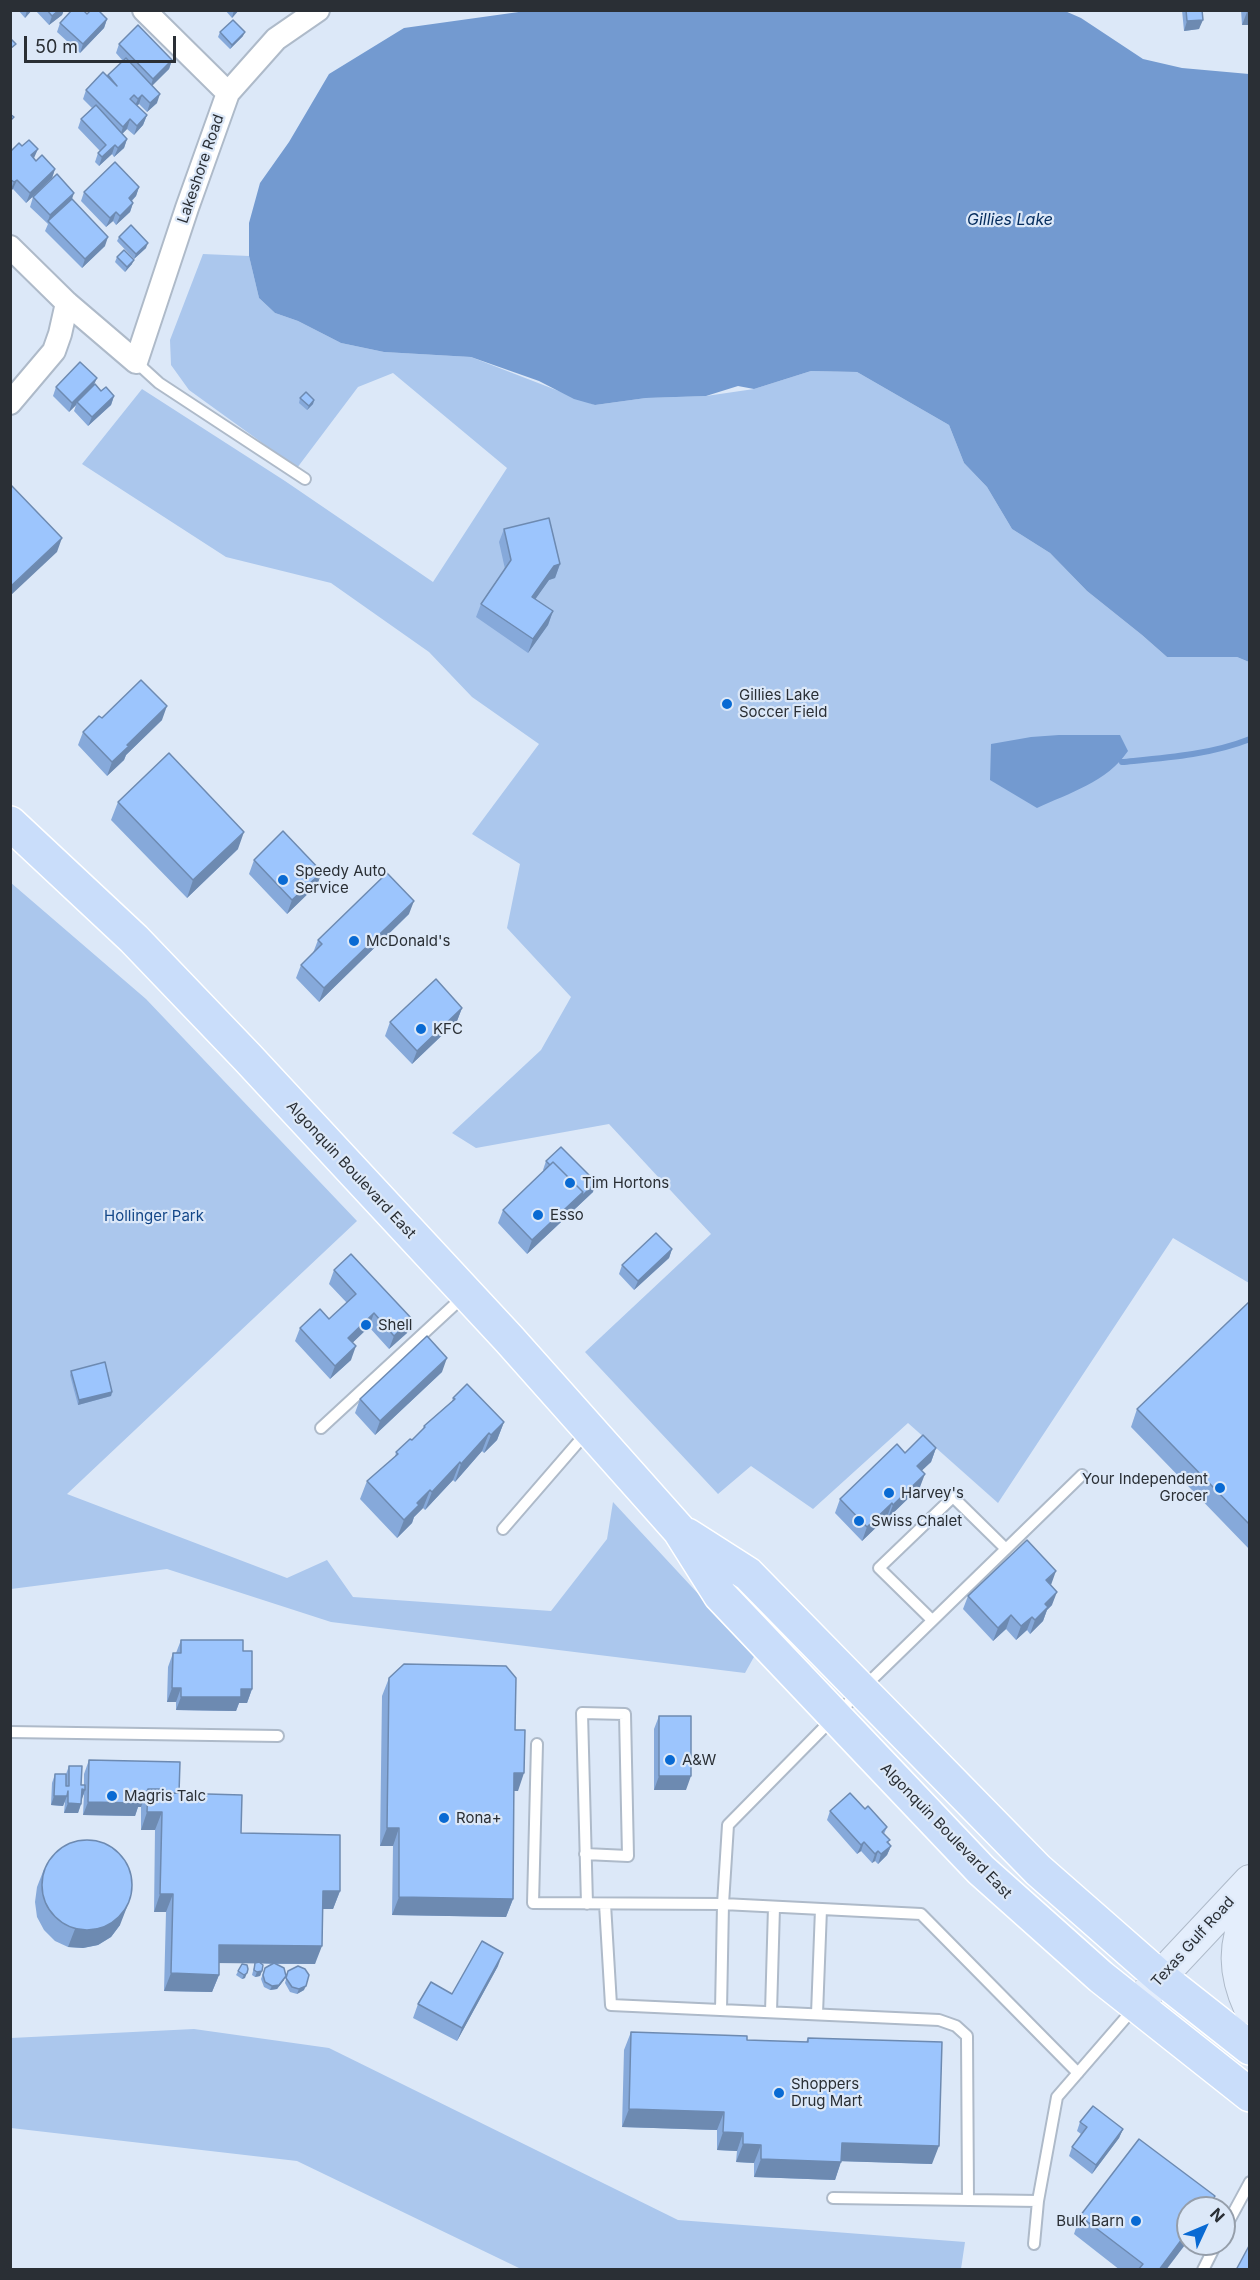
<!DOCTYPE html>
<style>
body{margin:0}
#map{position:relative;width:1260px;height:2280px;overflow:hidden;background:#dce8f8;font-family:Inter,sans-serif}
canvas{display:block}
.frame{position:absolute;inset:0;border:12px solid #2a2f35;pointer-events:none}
.north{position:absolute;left:1176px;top:2196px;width:60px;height:60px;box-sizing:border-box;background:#dce8f8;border:2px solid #959eaa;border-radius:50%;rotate:46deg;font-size:16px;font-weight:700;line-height:24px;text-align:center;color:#2a2f35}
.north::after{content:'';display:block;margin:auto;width:21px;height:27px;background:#096ad3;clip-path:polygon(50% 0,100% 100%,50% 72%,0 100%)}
.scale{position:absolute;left:24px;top:36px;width:152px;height:27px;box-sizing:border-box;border:3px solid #2a2f35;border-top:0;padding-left:8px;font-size:18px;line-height:21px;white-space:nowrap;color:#2a2f35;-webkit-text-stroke:4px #dce8f8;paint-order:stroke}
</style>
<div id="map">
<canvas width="1260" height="2280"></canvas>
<div class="frame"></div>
<div class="north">N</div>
<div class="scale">50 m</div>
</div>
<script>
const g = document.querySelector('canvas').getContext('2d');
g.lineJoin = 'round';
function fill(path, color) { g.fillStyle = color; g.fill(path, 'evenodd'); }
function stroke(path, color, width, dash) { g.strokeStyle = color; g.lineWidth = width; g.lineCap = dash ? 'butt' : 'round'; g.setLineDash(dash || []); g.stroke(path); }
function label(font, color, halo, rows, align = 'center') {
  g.font = font + ' Inter,sans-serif'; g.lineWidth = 4.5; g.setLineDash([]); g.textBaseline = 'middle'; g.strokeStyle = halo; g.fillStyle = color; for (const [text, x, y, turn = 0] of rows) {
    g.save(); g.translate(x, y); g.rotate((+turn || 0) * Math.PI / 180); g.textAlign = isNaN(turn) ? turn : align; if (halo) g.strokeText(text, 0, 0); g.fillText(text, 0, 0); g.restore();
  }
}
fill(new Path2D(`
 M203 254 249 256 259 298 275 313 298 321 341 343 384 352 471 357 595 405 646 398 706 396 754 389 811 371 857 372 949 425 964 463 987 487 1012 529 1050 553 1087 591 1142 635 1167 657H1237L1249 662V1283L1173 1238 998 1503 908 1423 813 1509 751 1466 718 1494 585 1352 711 1234 609 1124 476 1148 452 1133 541 1050 571 997 507 928 520 864 472 834 539 744 472 697 429 652 331 583 226 557 82 464 142 389 285 481 433 582 507 468 393 373 358 387 297 468 189 390 171 365 170 340Z
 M10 882 146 999 357 1221 67 1494 287 1578 327 1560 353 1597 551 1611 607 1539 613 1502 755 1655 745 1673 331 1622 167 1569 11 1589Z
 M194 2029 329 2048 678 2220 965 2242 961 2269H521L297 2161 11 2128V2038Z`), '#abc7ed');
fill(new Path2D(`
 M533 10 1065 11 1081 18 1143 59 1182 68 1249 74V662L1237 657H1167L1142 635 1087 591 1050 553 1012 529 987 487 964 463 949 425 857 372 811 371 754 389 738 386 706 396 646 398 595 405 574 399 539 381 471 357 384 352 341 343 298 321 275 313 259 298 249 256V223L260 183 289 142 329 74 404 28Z
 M1059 735H1120L1128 751C1107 782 1069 793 1037 808L990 780 991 744 1031 737Z`), '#739ad0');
stroke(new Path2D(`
 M1122 762C1164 758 1210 755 1250 739`), '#739ad0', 6);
const lane = new Path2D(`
 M136 362 159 383 305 479
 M321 1428 464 1296
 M503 1529 587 1432
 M932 1620 879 1568 953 1497 1006 1549
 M10 1732 278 1736
 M537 1744 533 1903 723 1904 721 2010
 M585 1854 628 1856 625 1714 582 1713 587 1904
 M605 1904 611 2005 939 2020 956 2026 967 2036 968 2200
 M771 2012 774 1907
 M817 2014 821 1909
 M1078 2073 921 1914 723 1904 728 1825 861 1690 1082 1475
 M833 2198 1038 2201
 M1224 2230 1250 2182
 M1034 2244 1038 2201 1057 2097 1135 2007
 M1203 2270 1216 2244`);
const street = new Path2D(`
 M144 10 228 93
 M10 247 67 303 136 362 187 208 228 93 276 39 318 10
 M10 403 54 351 60 334 67 303`);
const secondary = new Path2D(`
 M1250 1909C1233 1944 1234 1973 1250 2008
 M1138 2005 1160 1977 1250 1881`);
const primary = new Path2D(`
 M10 823 134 939 248 1058 509 1339 679 1530 720 1595 981 1870 1101 1977 1250 2095
 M687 1535 748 1574 1038 1870 1160 1977 1250 2048`);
stroke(lane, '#aebac9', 14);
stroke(street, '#aebac9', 26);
stroke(secondary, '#aebac9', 34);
stroke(primary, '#fff', 36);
stroke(lane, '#fff', 10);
stroke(street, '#fff', 22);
stroke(secondary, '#e4eefc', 32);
stroke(primary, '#c9ddfa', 33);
fill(new Path2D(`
 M18 10H32L25 18Z
 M35 10H64L62 15 49 25Z
 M225 10H239L232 18Z
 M1182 10H1202L1199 29 1184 31Z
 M1241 10H1250V25H1242Z
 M87 14 107 19 104 28 80 53 57 32 60 23Z
 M220 32 243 36 230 49 218 37Z
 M119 44 172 60 169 69 152 85 157 103 147 112 139 104 137 106 147 115 143 125 134 135 127 129 122 134 127 139 124 148 114 157 112 154 99 166 95 162 98 153 100 151 78 128 81 119 92 108 83 99 86 90 107 76 123 61 116 53Z
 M10 152 34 158V159L36 161 55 169 52 178 26 203 13 189 10 191Z
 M139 187 136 196 132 201 133 203 130 212 116 225 113 221 106 227 81 201 84 192Z
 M33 197 72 199 105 246 82 268 45 231 48 224 30 207Z
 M119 237 146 248 134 259 117 241Z
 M117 257 132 264 125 272 115 262Z
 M94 385 101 391 114 396 111 405 88 426 74 411 76 405 69 412 53 396 56 387Z
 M300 398 314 400 313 404 307 410 299 403Z
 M504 529 560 564 555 578 549 580 535 599 553 611 548 625 528 653 476 617 481 604 505 569 499 542Z
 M102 718 162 720 126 755 124 760 107 776 78 745 83 732Z
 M118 802 238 849 187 898 111 820Z
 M254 860 322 872 317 885 287 914 249 874Z
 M409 914 319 1002 296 978 301 965 313 953 318 940Z
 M462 1008 457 1021 412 1064 385 1036 390 1022Z
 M546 1161 593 1192 527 1254 498 1223 503 1210 544 1171 543 1170Z
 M672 1249 669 1258 634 1290 619 1274 622 1265Z
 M334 1270 407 1333 389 1349 369 1327 352 1343 351 1360 330 1379 295 1341 300 1328 329 1319 347 1303 329 1284Z
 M1250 1301V1550L1131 1427 1137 1409Z
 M71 1371 112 1392 111 1396 78 1405 70 1375Z
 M442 1372 375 1435 355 1413 360 1399Z
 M453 1398 504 1422 497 1440 484 1453 482 1451 455 1482 453 1480 425 1510 423 1508 414 1517 412 1523 397 1538 360 1499 367 1481 395 1457 396 1452 412 1440 422 1431 424 1426 452 1401Z
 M936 1448 931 1462 922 1470 920 1487 888 1518 887 1517 862 1541 835 1513 840 1499 905 1453Z
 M1051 1585 1052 1605 1047 1610 1043 1621 1030 1634 1027 1630 1016 1640 1006 1629 993 1641 963 1609 968 1596Z
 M181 1640 243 1651 252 1689 247 1703H239L236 1711 176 1710V1702H167L168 1667 173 1653H176Z
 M389 1678 515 1730 518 1791H514L513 1899 506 1917 392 1915 393 1846H380L382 1696Z
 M659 1716 686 1790H654V1729Z
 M89 1760 179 1793 241 1833 340 1891 333 1909H322L315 1964H276L284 1980 277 1989 270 1990 264 1987 261 1979 265 1968 273 1964 261 1963 262 1971 260 1976 255 1977 252 1975 255 1963H219V1975L212 1992 164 1991 166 1912H154L155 1830H141V1807H138L135 1816 83 1815 84 1794 81 1799V1804L78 1813H64L65 1801 63 1806 51 1805 52 1783 55 1774H66L69 1766 81 1785H84V1774Z
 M865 1809 887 1827 884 1834 891 1846 887 1855 878 1864 875 1861 872 1863 861 1851 857 1854 827 1820 830 1811Z
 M44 1869 120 1925 111 1937 98 1945 83 1948 68 1947 55 1941 44 1930 37 1917 35 1902 37 1887Z
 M242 1964 245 1978 242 1979 236 1975Z
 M498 1966 457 2041 413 2018 418 2004 452 1994Z
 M288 1971 304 1990 297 1994 290 1992 285 1983Z
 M631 2032 747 2040 806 2042 808 2038 932 2164 841 2161 835 2180 754 2177V2163L736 2162 737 2151 717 2150V2130L622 2127 624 2050Z
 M1080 2122 1123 2129 1119 2138 1092 2174 1069 2156 1072 2147 1081 2134 1077 2131Z
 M1080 2216 1166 2270H1120L1074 2234Z`), '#86a9da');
fill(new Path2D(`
 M27 10H32L25 18Z
 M59 10H64L62 15 49 25 52 16Z
 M234 10H239L232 18Z
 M1250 11V25H1242L1247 12Z
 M107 19 104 28 80 53 83 44Z
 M1203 20 1199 29 1184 31 1187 21Z
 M245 32 243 36 230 49 232 45Z
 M172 60 169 69 150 88 153 79Z
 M160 94 157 103 147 112 150 103Z
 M142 95 139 104 134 108 138 99Z
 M147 115 143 125 134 135 137 126Z
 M130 119 127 129 120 136 123 127Z
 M127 139 124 148 114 157 118 148Z
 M115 145 112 154 99 166 102 157Z
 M38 149 34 158 27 165 31 155Z
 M55 169 52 178 26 203 30 193Z
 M17 180 13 189 10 191 14 182Z
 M139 187 136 196 125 207 129 198Z
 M74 193 71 202 48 221 47 224 50 215Z
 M133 203 130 212 116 225 120 216Z
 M116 212 113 221 106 227 110 218Z
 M108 237 105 246 82 268 85 259Z
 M148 243 146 248 134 259 136 254Z
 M134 260 132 264 125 272 127 267Z
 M97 378 93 387 77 402 76 405 69 412 72 403Z
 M114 396 111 405 88 426 92 417Z
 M314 400 313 404 307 410 309 406Z
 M62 538 57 552 10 596V587Z
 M560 564 555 578 549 580 527 611 532 597 554 566Z
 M553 611 548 625 528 653 533 639Z
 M167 706 162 720 126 755 124 760 107 776 112 762 127 745Z
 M244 832 238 849 187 898 193 880Z
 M322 872 317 885 287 914 292 900Z
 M414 901 409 914 319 1002 324 988Z
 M462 1008 457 1021 412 1064 417 1051Z
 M596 1182 593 1192 527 1254 532 1240 583 1192Z
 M672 1249 669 1258 634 1290 638 1281Z
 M374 1313 369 1327 343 1352 348 1338Z
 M412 1319 407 1333 389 1349 394 1336Z
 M356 1346 351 1360 330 1379 335 1366Z
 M447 1358 442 1372 375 1435 380 1421Z
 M112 1392 111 1396 78 1405 79 1400Z
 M504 1422 497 1440 484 1453 491 1435Z
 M489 1433 482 1451 455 1482 461 1464Z
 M936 1448 931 1462 912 1480 917 1466Z
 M460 1462 453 1480 425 1510 432 1492Z
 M925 1474 920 1487 888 1518 893 1505Z
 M430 1490 423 1508 414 1517 412 1523 397 1538 404 1520 417 1503Z
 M892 1503 887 1517 862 1541 867 1527Z
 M1056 1571 1051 1585 1046 1580Z
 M1057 1592 1052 1605 1047 1610 1043 1621 1030 1634 1035 1620 1045 1604Z
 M1011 1615 1006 1629 993 1641 998 1628Z
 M1032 1617 1027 1630 1016 1640 1021 1626Z
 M172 1688H181L176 1702H167Z
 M241 1689H252L247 1703H239L236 1711 176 1710 181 1697Z
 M514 1773H524L518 1791H508Z
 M659 1776H691L686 1790H654Z
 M82 1789 85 1790 82 1799H78Z
 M140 1793H146L141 1807H138L135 1816 83 1815 88 1802Z
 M148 1793H173L168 1807Z
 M54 1796H67L63 1806 51 1805Z
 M68 1803 81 1804 78 1813H64Z
 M147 1812H162L155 1830H141Z
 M387 1828H399L393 1846H380Z
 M864 1842 861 1851 857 1854 861 1845Z
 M891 1846 887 1855 878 1864 881 1854Z
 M878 1851 875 1861 872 1863 875 1854Z
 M323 1891H340L333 1909H316Z
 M160 1894H173L166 1912H154Z
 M399 1897 513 1899 506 1917 392 1915Z
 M127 1907 120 1925 111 1937 98 1945 83 1948 68 1947 75 1929Z
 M219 1945 322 1946 315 1964 213 1963Z
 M503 1953 498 1966 457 2041 462 2028Z
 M262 1971 260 1976 255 1977 257 1972Z
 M171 1973 219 1975 212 1992 164 1991Z
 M247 1973 245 1978 242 1979 244 1975Z
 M286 1976 284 1980 277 1989 270 1990 272 1986Z
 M306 1986 304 1990 297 1994 299 1989Z
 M629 2109 724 2112 717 2130 622 2127Z
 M1123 2129 1119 2138 1092 2174 1096 2165Z
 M723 2132 743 2133 737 2151 717 2150Z
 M842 2143 939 2146 932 2164 835 2161Z
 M743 2144 761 2145 754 2163 736 2162Z
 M761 2159 841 2162 835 2180 754 2177Z
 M1215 2196 1210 2208H1206Z
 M1188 2231V2241L1166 2270H1159Z`), '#6d8ab1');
const building = new Path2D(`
 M47 10H59L52 16Z
 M72 10H83L87 14 91 10H98L107 19 83 44 60 23Z
 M1186 10H1202L1203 20 1187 21Z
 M233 20 245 32 232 45 220 32Z
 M138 25 172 60 153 79 119 44Z
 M10 38 16 44 10 49Z
 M126 58 160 94 150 103 142 95 138 99 134 95 130 99 147 115 137 126 130 119 123 127 86 90 103 72 117 86 108 75Z
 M96 105 127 139 118 148 115 145 102 157 98 153 106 145 81 119Z
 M10 114 14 117 10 121Z
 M29 140 38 149 31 155 36 161 42 155 55 169 30 193 17 180 14 182 10 179V152L19 143 22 146Z
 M115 162 139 187 129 198 133 203 120 216 116 212 110 218 84 192Z
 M57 174 74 193 50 215 33 197Z
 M72 199 108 237 85 259 48 221Z
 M131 225 148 243 136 254 119 237Z
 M124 250 134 260 127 267 117 257Z
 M80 362 97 378 72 403 56 387Z
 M95 384 101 391 106 387 114 396 92 417 77 402Z
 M306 392 314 400 309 406 300 398Z
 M10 484 62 538 10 587Z
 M549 518 560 564 554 566 532 597 553 611 533 639 481 604 511 560 504 529Z
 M141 680 167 706 127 745 129 746 112 762 83 732 99 716 102 718Z
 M169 753 244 832 193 880 118 802Z
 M283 831 322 872 292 900 254 860Z
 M387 873 414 901 324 988 301 965 322 944 318 940Z
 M436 979 462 1008 417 1051 390 1022Z
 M561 1147 596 1182 581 1197 583 1192 553 1162 550 1165 546 1161Z
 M553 1162 583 1192 532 1240 503 1210Z
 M656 1233 672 1249 638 1281 622 1265Z
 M351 1254 412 1319 394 1336 374 1313 348 1338 356 1346 335 1366 300 1328 320 1309 329 1319 356 1294 334 1270Z
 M1250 1301V1525L1137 1409Z
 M427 1336 447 1358 380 1421 360 1399Z
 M105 1362 112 1392 79 1400 71 1371Z
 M467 1384 504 1422 491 1435 489 1433 461 1464 460 1462 432 1492 430 1490 417 1503 419 1505 404 1520 367 1481 398 1454 396 1452 410 1439 412 1440 425 1427 424 1426 455 1399 453 1398Z
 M923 1435 936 1448 917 1466 925 1474 893 1505 892 1503 867 1527 840 1499 897 1444 905 1453Z
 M1027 1540 1056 1571 1046 1580 1057 1592 1045 1604 1048 1607 1035 1620 1032 1617 1021 1626 1011 1615 998 1628 968 1596Z
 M181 1640H243V1651H252V1689H241V1697H181V1688H172L173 1653H181Z
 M404 1664 506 1666 516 1678 515 1730H525L524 1773H514L513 1899 399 1897V1828H387L389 1678Z
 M659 1716H691V1776H659Z
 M89 1760 180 1762 179 1793H163V1789H148L146 1793H140V1803L88 1802Z
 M69 1766H82L81 1785H85V1790L82 1789 81 1804 68 1803V1791L67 1796H54L55 1774H66V1786H69Z
 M148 1789H163V1799H173V1793L242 1795 241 1833 340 1835V1891H323L322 1946 219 1945V1975L171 1973 173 1894H160L162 1812H147Z
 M850 1793 865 1809 868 1806 887 1827 882 1832 890 1840 887 1842 891 1846 881 1854 878 1851 875 1854 864 1842 861 1845 830 1811Z
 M42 1885a45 45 0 1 1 90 0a45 45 0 1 1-90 0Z
 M482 1941 503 1953 462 2028 418 2004 431 1982 452 1994Z
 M259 1962 263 1965 262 1971 257 1972 254 1970 255 1963Z
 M274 1963 284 1968 286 1976 279 1985 272 1986 265 1982 263 1975 265 1968Z
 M242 1964 247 1965 248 1969 247 1973 244 1975 238 1971Z
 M298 1966 305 1969 309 1975 306 1986 299 1989 292 1987 286 1978 288 1971Z
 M631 2032 747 2036V2040L808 2042V2038L942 2042 939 2146 842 2143 841 2162 761 2159V2145L743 2144V2133L723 2132 724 2112 629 2109Z
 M1093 2106 1123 2129 1096 2165 1072 2147 1087 2127 1080 2122Z
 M1139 2139 1215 2196 1206 2208H1188V2231L1159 2270H1138L1143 2264 1080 2216Z
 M1250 2244V2270H1236Z`);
fill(building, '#9cc5fd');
stroke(building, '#6d8ab1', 1.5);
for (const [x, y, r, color] of [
 [727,704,6,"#096ad3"],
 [283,880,6,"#096ad3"],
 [354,941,6,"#096ad3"],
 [421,1029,6,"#096ad3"],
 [570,1183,6,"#096ad3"],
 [538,1215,6,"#096ad3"],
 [366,1325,6,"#096ad3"],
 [1220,1488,6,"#096ad3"],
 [889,1493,6,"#096ad3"],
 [859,1521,6,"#096ad3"],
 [670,1760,6,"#096ad3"],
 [112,1796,6,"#096ad3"],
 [444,1818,6,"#096ad3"],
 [779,2093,6,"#096ad3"],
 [1136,2221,6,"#096ad3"]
]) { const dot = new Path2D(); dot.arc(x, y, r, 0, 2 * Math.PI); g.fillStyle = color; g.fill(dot); stroke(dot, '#dce8f8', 2); }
label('15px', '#2a2f35', '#dce8f8', [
 ["Lakeshore Road",201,169,-71],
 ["Algonquin Boulevard East",351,1170,47],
 ["Algonquin Boulevard East",946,1831,46],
 ["Texas Gulf Road",1193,1942,-48]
]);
label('15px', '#2a2f35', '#dce8f8', [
 ["Gillies Lake",739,695],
 ["Soccer Field",739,712],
 ["Speedy Auto",295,871],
 ["Service",295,888],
 ["McDonald's",366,941],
 ["KFC",433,1029],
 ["Tim Hortons",582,1183],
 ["Esso",550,1215],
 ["Shell",378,1325],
 ["Your Independent",1208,1479,"right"],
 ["Grocer",1208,1496,"right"],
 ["Harvey's",901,1493],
 ["Swiss Chalet",871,1521],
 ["A&W",682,1760],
 ["Magris Talc",124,1796],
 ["Rona+",456,1818],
 ["Shoppers",791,2084],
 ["Drug Mart",791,2101],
 ["Bulk Barn",1124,2221,"right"]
], 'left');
label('15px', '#134788', '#dce8f8', [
 ["Hollinger Park",154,1216]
]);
label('italic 16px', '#042c5d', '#dce8f8', [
 ["Gillies Lake",1010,220]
]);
</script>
